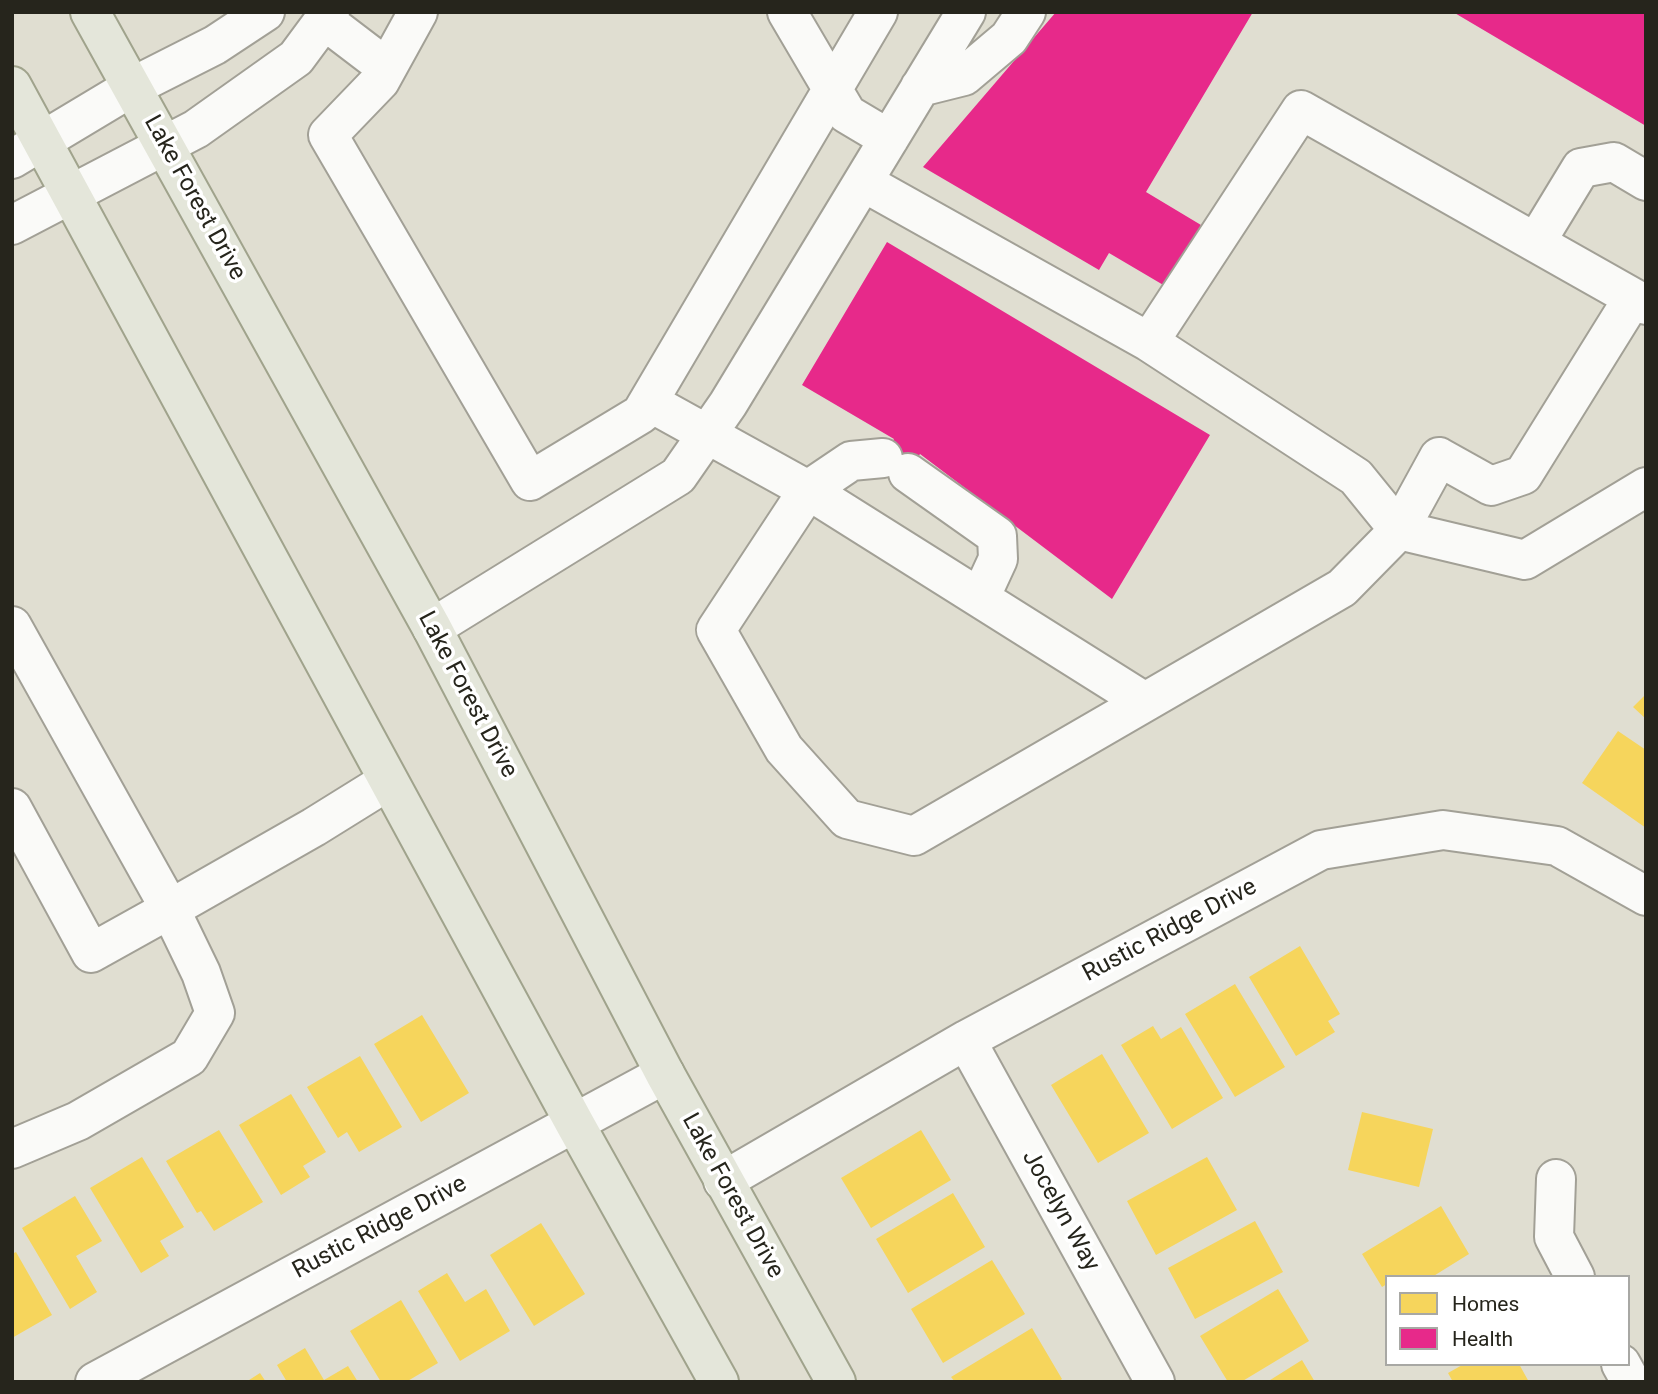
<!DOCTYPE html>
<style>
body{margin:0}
#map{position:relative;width:1658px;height:1394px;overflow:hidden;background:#e0ded1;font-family:Roboto,sans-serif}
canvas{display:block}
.frame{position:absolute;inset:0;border:14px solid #26251c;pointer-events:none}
.legend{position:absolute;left:1385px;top:1275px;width:245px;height:91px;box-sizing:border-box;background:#fff;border:2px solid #a8a8a4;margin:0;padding:9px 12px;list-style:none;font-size:21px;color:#26251c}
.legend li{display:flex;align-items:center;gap:14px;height:35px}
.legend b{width:35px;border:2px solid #a8a8a4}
</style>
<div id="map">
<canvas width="1658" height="1394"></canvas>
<div class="frame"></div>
<ul class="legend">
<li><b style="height:19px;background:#f6d55c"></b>Homes</li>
<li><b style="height:19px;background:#e7298a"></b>Health</li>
</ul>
</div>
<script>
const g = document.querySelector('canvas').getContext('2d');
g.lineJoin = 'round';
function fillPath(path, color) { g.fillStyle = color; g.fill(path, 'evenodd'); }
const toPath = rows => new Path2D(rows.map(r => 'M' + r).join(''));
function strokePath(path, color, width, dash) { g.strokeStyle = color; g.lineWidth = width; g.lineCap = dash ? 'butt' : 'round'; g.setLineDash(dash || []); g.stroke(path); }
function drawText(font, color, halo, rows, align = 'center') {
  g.font = font + ' Roboto,sans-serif'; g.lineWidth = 7; g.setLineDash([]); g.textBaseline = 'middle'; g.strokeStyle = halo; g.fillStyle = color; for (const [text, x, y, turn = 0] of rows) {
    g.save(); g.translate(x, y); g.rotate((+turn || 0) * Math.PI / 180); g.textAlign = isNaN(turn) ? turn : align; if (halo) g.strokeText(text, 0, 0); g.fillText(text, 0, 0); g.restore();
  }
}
fillPath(toPath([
 [1646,694,1646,719,1633,707],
 [1618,731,1646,750,1646,828,1582,783],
 [1300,946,1340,1014,1328,1021,1335,1032,1296,1056,1249,977],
 [1235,984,1285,1067,1235,1097,1185,1014],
 [422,1015,469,1093,421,1122,374,1044],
 [1153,1026,1161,1039,1181,1027,1223,1098,1172,1129,1121,1045],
 [1102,1054,1149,1133,1098,1163,1051,1085],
 [360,1056,402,1127,359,1152,347,1132,338,1138,307,1087],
 [291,1094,326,1152,303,1166,310,1177,281,1195,239,1125],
 [1362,1112,1433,1129,1419,1187,1348,1170],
 [219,1130,263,1202,214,1231,201,1211,197,1213,166,1161],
 [921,1130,951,1180,871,1228,841,1178],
 [142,1157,184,1227,160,1241,169,1256,141,1273,90,1188],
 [1207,1157,1237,1210,1156,1255,1127,1201],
 [953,1193,985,1247,908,1293,876,1239],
 [75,1196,102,1241,76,1256,97,1292,70,1309,22,1228],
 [1441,1206,1469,1254,1432,1277,1387,1277,1387,1284,1382,1287,1362,1254],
 [1255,1221,1283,1272,1195,1319,1168,1268],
 [541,1223,585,1294,534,1326,490,1255],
 [16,1252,52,1315,12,1338,12,1254],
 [992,1260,1025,1314,943,1363,911,1309],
 [447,1273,465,1302,486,1289,510,1331,460,1361,418,1291],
 [1278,1289,1309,1341,1241,1382,1228,1382,1200,1336],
 [401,1300,438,1363,406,1382,381,1382,350,1331],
 [1032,1328,1062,1379,1058,1382,955,1382,951,1377],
 [305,1348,324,1380,348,1366,358,1382,287,1382,277,1365],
 [1302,1360,1315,1382,1267,1382],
 [1464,1364,1519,1364,1529,1382,1453,1382,1448,1373],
 [260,1373,266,1382,246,1382]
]), '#f6d55c');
fillPath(toPath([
 [1056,12,1253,12,1146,192,1201,225,1165,286,1109,253,1099,270,923,167],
 [1453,12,1646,12,1646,126],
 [887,242,1210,435,1112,599,920,454,901,485,876,469,894,439,802,385]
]), '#e7298a');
const minor = toPath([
 [418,12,380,81,328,135,530,481,641,414,878,12],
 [787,12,847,114,889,139],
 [324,20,387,68],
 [920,87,964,76,1009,38,1026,12],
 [12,159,132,87,215,45,265,12],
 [863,182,1149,342,1301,110,1646,305],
 [12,225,196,129,296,58,330,12],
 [1536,242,1581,168,1614,162,1646,181],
 [1149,342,1356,477,1399,530,1439,457,1491,486,1523,475,1633,298],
 [649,402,808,490,851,461,883,458],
 [908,473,997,536,998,559,980,598],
 [12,626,170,909,91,953,12,808],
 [432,628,678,476,728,404,966,12],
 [1145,702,808,490,716,630,784,749,847,819,914,836,1342,588,1399,530,1525,560,1646,487],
 [966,1040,1155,1382],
 [12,1149,78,1121,189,1057,215,1013,201,973,170,909,314,827,388,781],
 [1556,1179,1554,1237,1575,1277],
 [723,1181,966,1040,1321,850,1443,830,1557,846,1646,896],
 [1621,1364,1631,1382],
 [95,1382,665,1074]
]);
const major = toPath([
 [90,12,432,628,665,1074,836,1382],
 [12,86,575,1124,719,1382]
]);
strokePath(minor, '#a2a096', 42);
strokePath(major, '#a0a38c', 42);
strokePath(minor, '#fafaf8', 38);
strokePath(major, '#e4e6da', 38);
drawText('24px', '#26251c', '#fff', [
 ["Lake Forest Drive",194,198,61],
 ["Lake Forest Drive",467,695,62],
 ["Rustic Ridge Drive",1170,931,-28],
 ["Lake Forest Drive",732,1196,61],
 ["Jocelyn Way",1060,1211,61],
 ["Rustic Ridge Drive",380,1228,-28]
]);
</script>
